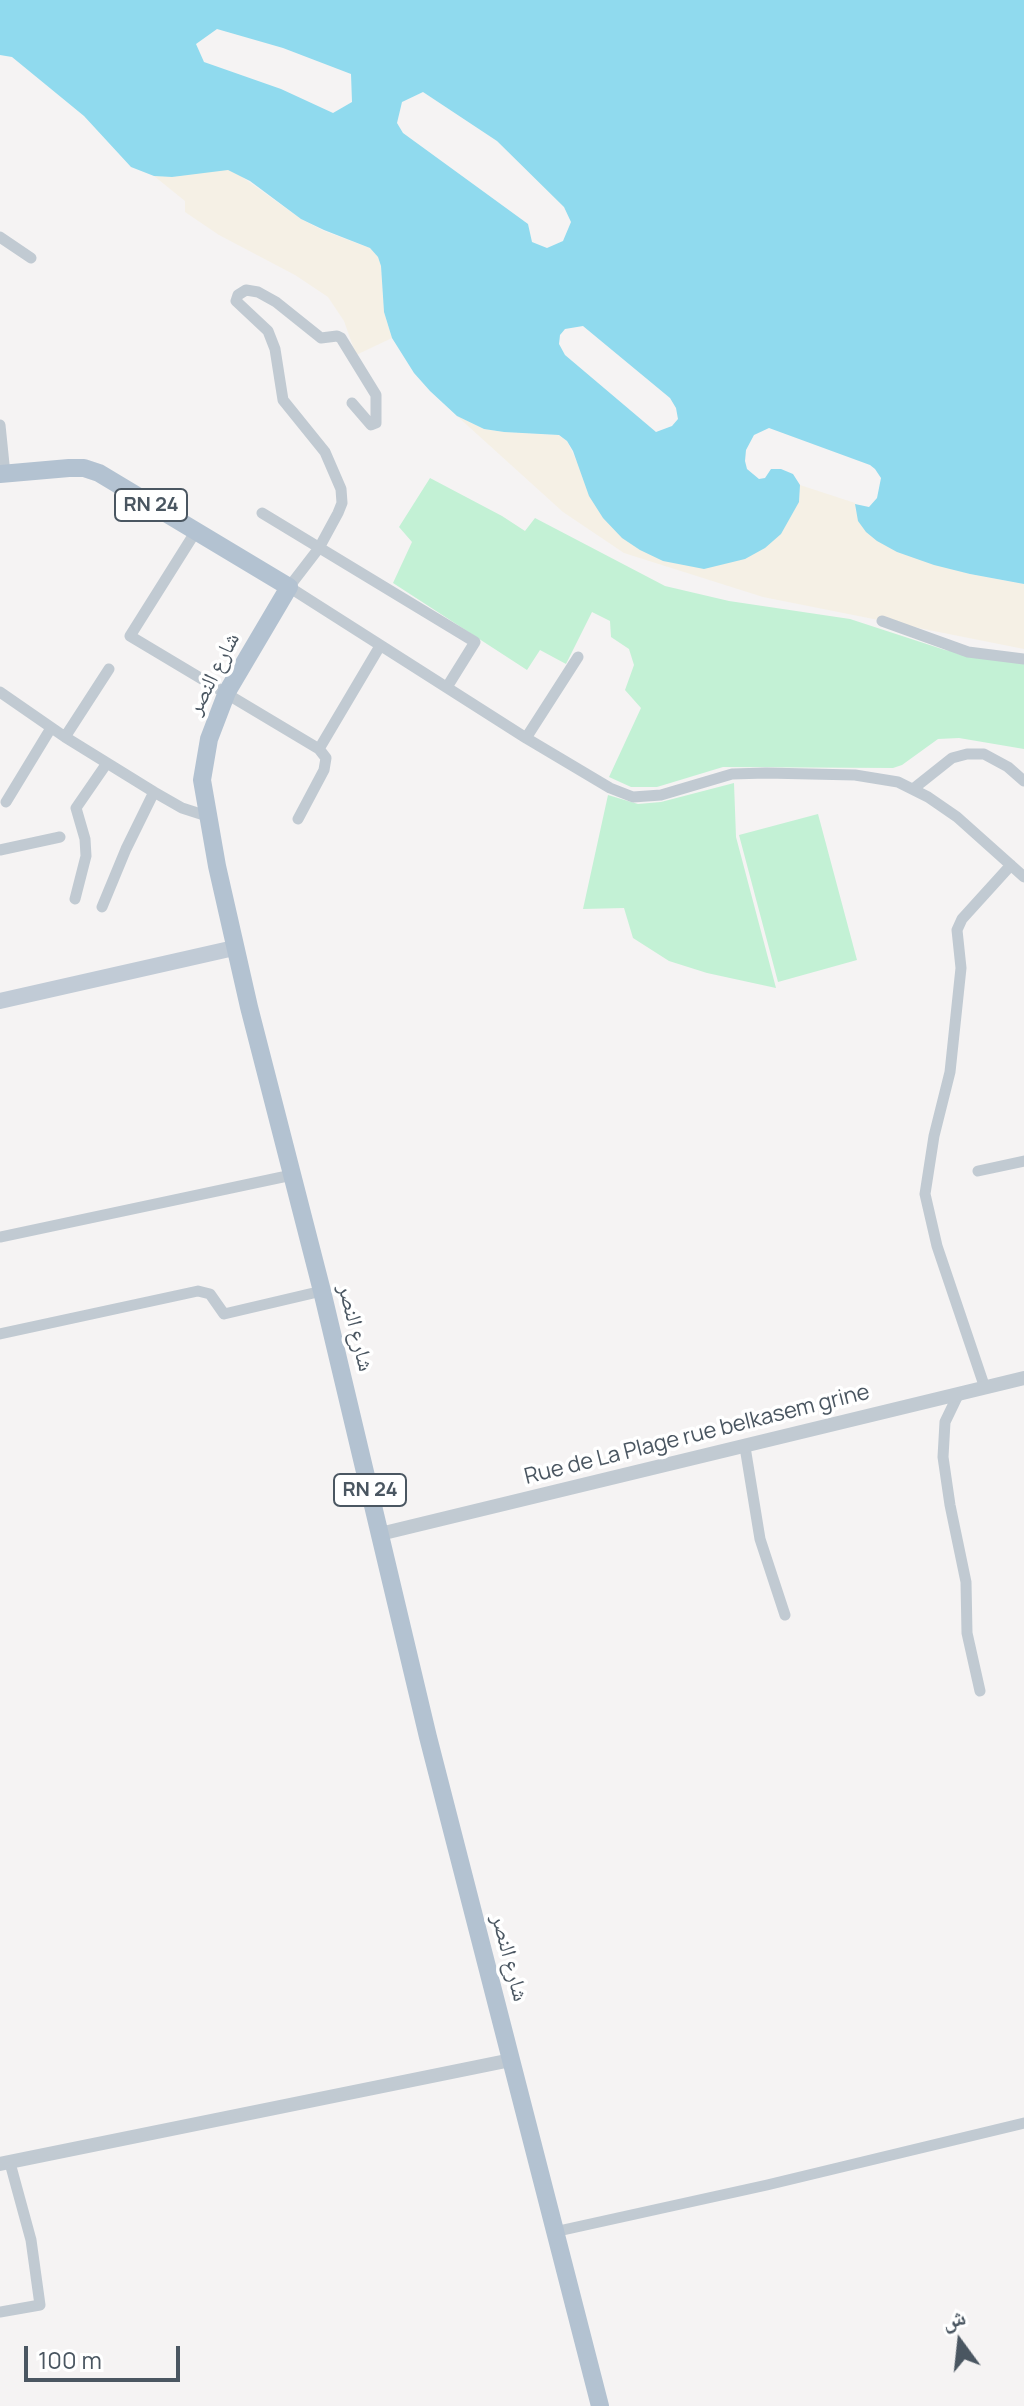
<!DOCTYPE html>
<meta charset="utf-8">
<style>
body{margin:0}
#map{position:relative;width:1024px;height:2406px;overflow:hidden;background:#f5f3f3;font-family:Manrope,"Noto Naskh Arabic",sans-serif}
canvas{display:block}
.north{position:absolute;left:920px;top:2302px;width:80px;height:80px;-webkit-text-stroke:6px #fff;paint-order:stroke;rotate:345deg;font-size:22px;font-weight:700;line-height:32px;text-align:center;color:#4a5661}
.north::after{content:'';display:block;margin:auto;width:28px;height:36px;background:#4a5661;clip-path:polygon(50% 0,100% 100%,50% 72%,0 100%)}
.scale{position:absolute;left:24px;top:2346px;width:156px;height:36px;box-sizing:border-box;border:4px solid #4a5661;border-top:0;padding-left:10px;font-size:24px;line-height:28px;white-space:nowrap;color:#4a5661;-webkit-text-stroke:6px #fff;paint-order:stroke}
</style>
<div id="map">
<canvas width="1024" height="2406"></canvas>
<div class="north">ش</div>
<div class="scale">100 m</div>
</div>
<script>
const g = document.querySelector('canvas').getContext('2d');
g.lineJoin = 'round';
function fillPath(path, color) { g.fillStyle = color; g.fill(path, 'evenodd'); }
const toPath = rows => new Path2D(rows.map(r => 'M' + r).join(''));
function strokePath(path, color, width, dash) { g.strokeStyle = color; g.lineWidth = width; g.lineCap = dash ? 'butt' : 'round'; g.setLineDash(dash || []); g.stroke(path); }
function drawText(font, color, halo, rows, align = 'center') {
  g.font = font + ' Manrope,"Noto Naskh Arabic",sans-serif'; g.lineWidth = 7; g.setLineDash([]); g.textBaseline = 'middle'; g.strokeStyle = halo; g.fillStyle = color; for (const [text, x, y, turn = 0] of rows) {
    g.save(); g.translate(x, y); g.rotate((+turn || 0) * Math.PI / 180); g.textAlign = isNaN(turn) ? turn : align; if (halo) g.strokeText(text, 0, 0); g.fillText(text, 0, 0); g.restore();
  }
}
fillPath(toPath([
 [430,478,502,516,525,531,535,518,665,586,729,601,850,619,945,650,1024,662,1024,749,959,738,938,739,902,765,893,768,723,767,657,787,631,787,609,777,641,708,625,690,634,665,629,649,611,637,610,621,592,612,566,664,540,650,527,670,393,583,412,542,399,527],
 [734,783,736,837,776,988,707,973,669,961,633,938,624,908,583,909,608,795,638,804,661,802],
 [818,814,857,960,778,982,739,835]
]), '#c3f1d5');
fillPath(toPath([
 [215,170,228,170,238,174,301,219,324,231,370,248,378,257,381,266,384,312,392,338,356,355,344,321,328,297,295,275,219,235,185,212,185,201,154,176,172,177],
 [457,416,484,429,504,432,558,435,567,441,577,462,799,502,800,485,855,503,856,512,897,552,970,574,1024,584,1024,649,763,597,624,553,563,512]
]), '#f5f0e5');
fillPath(toPath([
 [0,0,1024,0,1024,584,970,574,934,565,897,552,877,541,866,532,858,521,855,504,869,507,877,498,881,478,875,469,870,465,769,428,754,435,746,450,745,461,747,469,759,479,765,478,771,469,781,469,793,474,800,485,799,502,781,534,765,548,745,559,704,569,663,561,640,550,622,538,603,518,589,496,573,451,567,441,559,435,504,432,484,429,457,416,430,391,414,373,392,338,384,312,381,266,378,257,370,248,324,230,301,219,250,181,228,170,172,177,154,176,131,167,84,116,12,57,0,55]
]), '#90daee');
fillPath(toPath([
 [217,29,283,48,351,74,352,102,333,113,281,89,204,62,196,44],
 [423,92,497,141,564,207,571,222,563,241,547,248,532,242,528,224,403,133,397,123,402,102],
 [583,326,670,398,676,408,678,419,672,426,656,432,565,355,559,344,560,335,565,329]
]), '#f5f3f3');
strokePath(toPath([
 [0,237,31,258],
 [352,403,371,425,376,423,376,395,341,338,337,336,321,338,276,302,258,292,246,290,238,295,236,301,268,331,275,349,283,400,325,452,341,489,342,503,338,513,319,548,289,587,526,738,610,788,633,797,661,795,732,774,766,773,855,775,898,782,928,797,957,817,1024,877],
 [0,425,5,474],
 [262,513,475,642,447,687],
 [196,531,130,636,319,749,380,646],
 [882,621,968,652,1024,659],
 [0,692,65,737,154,792,182,808,210,817],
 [65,737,109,669],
 [526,738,578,657],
 [913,789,952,758,967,754,984,754,1008,767,1024,781],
 [6,802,51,728],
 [298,819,324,770,326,758,319,749],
 [0,850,60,837],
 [75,899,86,856,85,839,76,808,107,763],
 [102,907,126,849,154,792],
 [978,1171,1024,1161],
 [0,1237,292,1175],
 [0,1334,198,1291,210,1294,224,1314,322,1291],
 [985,1388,937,1246,925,1194,934,1136,950,1072,961,968,957,930,962,919,1011,865],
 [958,1395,945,1422,943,1457,950,1505,966,1582,967,1633,980,1691],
 [745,1447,760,1539,785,1615],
 [554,2232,767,2185,1024,2123],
 [0,2312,40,2305,31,2240,10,2163]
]), '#c1cad2', 11);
strokePath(toPath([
 [380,1534,1024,1378],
 [0,2164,511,2060]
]), '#c1cad2', 14);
strokePath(toPath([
 [0,1001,234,948]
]), '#c1cbd6', 16);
strokePath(toPath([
 [0,474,69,468,84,468,99,473,289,587,227,692,209,739,202,780,217,866,249,1007,322,1291,428,1737,600,2406]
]), '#b3c2d1', 18);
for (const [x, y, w] of [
 [151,505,72],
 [370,1490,72]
]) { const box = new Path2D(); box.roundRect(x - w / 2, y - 16, w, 32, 6); g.fillStyle = '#fff'; g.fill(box); strokePath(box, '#4a5661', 2); }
drawText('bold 20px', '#4a5661', null, [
 ["RN 24",151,505],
 ["RN 24",370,1490]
]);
drawText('22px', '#4a5661', '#fff', [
 ["شارع النصر",214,674,-63],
 ["شارع النصر",355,1328,76],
 ["Rue de La Plage rue belkasem grine",697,1435,-14],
 ["شارع النصر",509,1958,75]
]);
</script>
